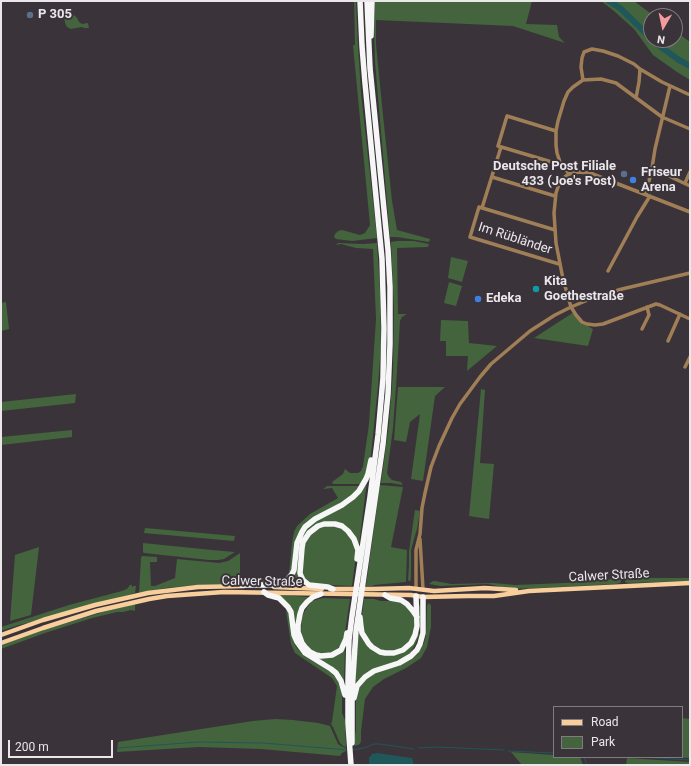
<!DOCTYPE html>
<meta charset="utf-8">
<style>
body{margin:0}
#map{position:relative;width:691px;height:766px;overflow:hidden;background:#3a333a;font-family:Roboto,sans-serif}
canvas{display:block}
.frame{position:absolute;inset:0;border:2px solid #eae6ea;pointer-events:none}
.legend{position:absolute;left:553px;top:706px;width:130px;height:52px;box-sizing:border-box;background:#3a333a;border:1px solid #807b80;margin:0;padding:5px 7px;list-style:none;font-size:12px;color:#eae6ea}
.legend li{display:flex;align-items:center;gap:8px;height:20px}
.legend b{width:20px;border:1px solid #807b80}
.north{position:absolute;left:643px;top:8px;width:40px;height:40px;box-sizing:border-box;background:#3a333a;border:1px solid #807b80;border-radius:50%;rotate:189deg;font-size:11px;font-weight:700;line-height:16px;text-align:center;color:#eae6ea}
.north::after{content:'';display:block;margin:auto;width:14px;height:18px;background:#f59b9d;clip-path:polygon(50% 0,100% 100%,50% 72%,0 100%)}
.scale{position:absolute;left:8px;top:740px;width:105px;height:18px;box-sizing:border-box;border:2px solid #eae6ea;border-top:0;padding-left:5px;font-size:12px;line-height:14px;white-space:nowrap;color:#eae6ea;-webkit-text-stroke:3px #3a333a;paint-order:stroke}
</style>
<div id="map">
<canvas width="691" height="766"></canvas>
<div class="frame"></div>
<ul class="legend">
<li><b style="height:5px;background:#f7ce9c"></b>Road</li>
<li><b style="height:11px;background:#43643d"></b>Park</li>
</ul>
<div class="north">N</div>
<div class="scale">200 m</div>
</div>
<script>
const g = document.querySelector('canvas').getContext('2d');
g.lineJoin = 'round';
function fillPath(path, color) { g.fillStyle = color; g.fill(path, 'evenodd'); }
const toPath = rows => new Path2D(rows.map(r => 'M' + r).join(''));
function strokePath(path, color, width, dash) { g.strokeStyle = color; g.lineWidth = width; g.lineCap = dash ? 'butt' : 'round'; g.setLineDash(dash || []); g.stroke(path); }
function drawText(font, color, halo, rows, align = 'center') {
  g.font = font + ' Roboto,sans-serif'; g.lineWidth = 4; g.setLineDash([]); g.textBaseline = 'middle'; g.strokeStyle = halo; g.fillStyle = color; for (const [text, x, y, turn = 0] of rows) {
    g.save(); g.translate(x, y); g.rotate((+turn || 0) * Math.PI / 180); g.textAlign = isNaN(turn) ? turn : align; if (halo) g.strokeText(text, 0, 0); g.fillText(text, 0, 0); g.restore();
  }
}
fillPath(toPath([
 [354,1,356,1,358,45,361,93,377,238,352,241,336,239,334,237,335,234,338,231,342,230,360,235,365,233,370,225,353,45,355,45],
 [375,1,532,1,526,24,557,25,559,37,565,43,513,26,376,20,376,44,383,115,392,201,397,230,430,239,429,242,397,237,390,237,375,62,374,30],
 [601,1,634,1,654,16,651,16,651,40,675,40,675,31,690,42,690,80,677,72,653,55,634,29,614,11],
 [63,9,65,9,75,16,77,18,79,22,82,24,88,23,89,28,84,28,82,27,71,29,67,27,65,23],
 [397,241,414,241,429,244,428,247,397,248,398,314,407,314,402,317,400,321,396,387,393,428,387,473,389,477,392,480,401,482,403,485,391,483,381,483,389,424,393,372,394,310,391,242],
 [338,243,363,244,377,243,380,289,381,345,378,386,371,455,368,468,362,484,333,484,332,482,343,474,345,469,350,473,358,473,361,471,363,466,369,424,376,319,373,249,356,248,341,244,336,245],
 [451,257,468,261,462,282,448,278],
 [449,282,462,286,456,306,444,303],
 [6,302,9,329,1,331,1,303],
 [574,312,581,322,593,329,588,346,534,338],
 [441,320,468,321,469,345,469,343,497,346,467,371,468,356,446,356,446,341,440,341],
 [398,387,445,387,435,396,423,481,411,479,420,414,410,422,406,442,394,440],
 [481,389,485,390,480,463,494,464,489,519,469,516],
 [76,394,75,403,1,411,1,402],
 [72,430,72,437,1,445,1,437],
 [367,481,359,545,357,541,335,522,309,530,298,572,307,585,292,585,288,582,298,561,299,543,305,530,313,522,339,509,340,509,350,503,354,499,364,487],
 [380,485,403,487,391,547,407,550,406,582,374,585,373,586,366,586],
 [327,486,360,486,351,496,304,526,291,571,284,580,278,583,197,585,166,588,139,593,141,558,142,556,157,557,157,562,150,562,151,586,155,586,175,578,177,559,219,563,228,561,240,553,240,581,277,580,282,579,285,577,289,572,290,565,292,543,294,532,297,526,310,514,338,498,332,488,323,489],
 [415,510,420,511,417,529,414,539,411,550,411,578,410,582,408,580,409,565,409,551],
 [324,526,337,527,341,528,345,531,354,544,356,555,352,586,311,584,305,579,302,573,304,545,311,533],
 [145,528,235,536,234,541,144,533],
 [143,543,212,550,235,552,224,559,218,560,209,560,144,553,143,552],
 [39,547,31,615,10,621,15,555],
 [627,574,636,578,690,578,690,581,628,583,625,582,625,576],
 [619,577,621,577,621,582,620,583,616,584,541,588,509,589,493,585,487,584,440,586,429,584,433,581,435,581,451,584,493,583,515,585,589,582,607,580],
 [130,585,132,585,132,587,133,587,133,586,136,586,135,593,28,623,19,625,1,631,1,627,69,605,122,591,127,589],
 [279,595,309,597,301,607,296,620,296,631,299,642,304,649,309,653,315,657,322,658,335,655,345,648,344,682,343,682,341,677,334,669,309,654,301,646,298,642,296,635,293,615,290,608,285,601,279,597],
 [323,598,350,599,344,639,343,643,333,653,323,654,317,653,309,648,303,639,301,631,302,616,308,606,312,601],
 [364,599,374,599,381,601,398,601,408,607,415,618,414,632,408,644,399,650,384,651,369,642,363,628,362,615],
 [428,603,431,605,431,627,427,647,421,658,406,668,384,679,373,687,365,699,361,731,361,741,360,744,355,746,355,741,354,741,356,730,356,699,357,692,360,685,372,673,408,660,413,658,418,654,424,643,426,635,427,607],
 [135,604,135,611,131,610,123,612,117,612,92,618,45,633,1,649,1,645,37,632,103,612],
 [419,605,420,606,420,610,419,635,416,643,411,652,403,659,378,668,354,689,359,630,365,642,392,655,417,637,419,631],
 [286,611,288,611,289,614,294,643,297,648,303,655,309,659,324,667,334,674,342,688,342,713,345,720,346,747,343,746,340,743,333,727,331,724,332,722,337,686,332,678,295,653,291,644],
 [682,718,690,719,690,758,666,757,682,757],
 [275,719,293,720,318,723,330,726,338,744,341,746,346,748,346,751,342,753,340,756,261,749,199,747,117,752,118,742,253,721],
 [511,752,554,755,554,757,580,757,583,765,522,765],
 [627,758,690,762,690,765,626,765]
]), '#43643d');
fillPath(toPath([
 [377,753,412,758,414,765,369,765,369,758,372,754]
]), '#20575a');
strokePath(toPath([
 [118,748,198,742,263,743,348,750],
 [419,748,437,747,504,750],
 [352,750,364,748,374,744,380,744,414,749],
 [508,751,554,753],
 [584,757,587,765],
 [639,757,690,760]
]), '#20575a', 1);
strokePath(toPath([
 [609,1,620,8,651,38],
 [653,40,661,47,679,60,690,66]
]), '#20575a', 6);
strokePath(toPath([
 [640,69,662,82,690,95],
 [583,80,581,67,582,58,584,52,592,49,603,51,618,56,634,64,640,69,639,82,636,98],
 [556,131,507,116,498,146,555,163,560,162],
 [652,168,690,186],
 [569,174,560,162,557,153,556,145,556,131,558,121,564,101,568,92,573,87,583,80,601,79,616,83,662,117,690,129],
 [492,177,555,196],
 [685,183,690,172],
 [646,194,652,168,655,149,670,86],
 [482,208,501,147],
 [690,212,590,173,578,172,569,174,562,179,559,184,556,193,554,213,556,243,563,279,571,307,576,315,582,322,587,324,595,325,603,324,656,304,660,305,690,319],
 [555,230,479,207,470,237,559,264],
 [608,271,637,217,650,196],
 [642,329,649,315,647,307],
 [668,341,680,314],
 [685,367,690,357],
 [420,539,423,589],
 [416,589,416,550,420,534,422,508,425,493,431,467,439,446,452,418,460,404,480,377,491,364,530,331,555,315,571,307,595,297,622,289,690,273]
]), '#a17f56', 3.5);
strokePath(toPath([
 [274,587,322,589],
 [330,589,373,589,409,588,434,591,485,588,516,590],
 [1,635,43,620,95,605,148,593,198,587,244,586],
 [1,643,43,628,96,611,149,599,167,596,224,592,411,595,423,597,467,596,494,596,529,591,690,583]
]), '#f7ce9c', 4.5);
strokePath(toPath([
 [371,36,372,1],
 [241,585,278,585,287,581,292,574,294,570,297,543,302,532,305,527,315,519,342,505,353,497,359,491,366,479,368,474,371,460],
 [333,589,328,587,309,585,303,580,301,576,300,573,302,548,303,542,309,533,318,526,324,524,335,524,342,526,348,531,354,539,358,550,357,559],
 [264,592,268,595,279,598,288,607,291,612,294,635,297,642,305,653,331,669,336,673,341,681,345,695],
 [321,594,313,597,307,602,302,608,300,614,298,625,298,632,302,643,305,647,310,652,316,655,321,656,332,655,341,650,346,639,347,633],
 [385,595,390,598,401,600,407,604,413,611,417,617],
 [360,617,361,627,362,633,369,644,372,647,380,652,385,653,394,653,403,650,411,643,415,635,417,626,416,596],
 [354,698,357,686,365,677,374,671,399,663,411,656,417,650,420,644,423,633,423,597],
 [352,743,352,692,356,631,383,444,388,394,390,344,390,287,388,250,370,68,367,1],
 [351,765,348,723,348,680,349,640,352,616,370,497,378,435,383,378,384,328,382,259,365,83,362,46,360,1]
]), '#f6f6f6', 5.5);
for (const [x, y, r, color] of [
 [30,15,4,"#5c6f8a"],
 [624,174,4,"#5c6f8a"],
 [633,180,4,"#3f7fe0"],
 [536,289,4,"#0f9aa8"],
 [478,299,4,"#3f7fe0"]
]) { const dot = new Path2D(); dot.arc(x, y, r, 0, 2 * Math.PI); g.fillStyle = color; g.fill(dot); strokePath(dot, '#3a333a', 1.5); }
drawText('bold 13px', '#eae6ea', '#3a333a', [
 ["P 305",38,15],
 ["Deutsche Post Filiale",616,167,"right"],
 ["433 (Joe's Post)",616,182,"right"],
 ["Friseur",641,173],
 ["Arena",641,188],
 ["Kita",544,282],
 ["Goethestraße",544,297],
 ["Edeka",486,299]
], 'left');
drawText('13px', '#eae6ea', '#3a333a', [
 ["Im Rübländer",515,239,18],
 ["Calwer Straße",609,576,-3],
 ["Calwer Straße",262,582,1]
]);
</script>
